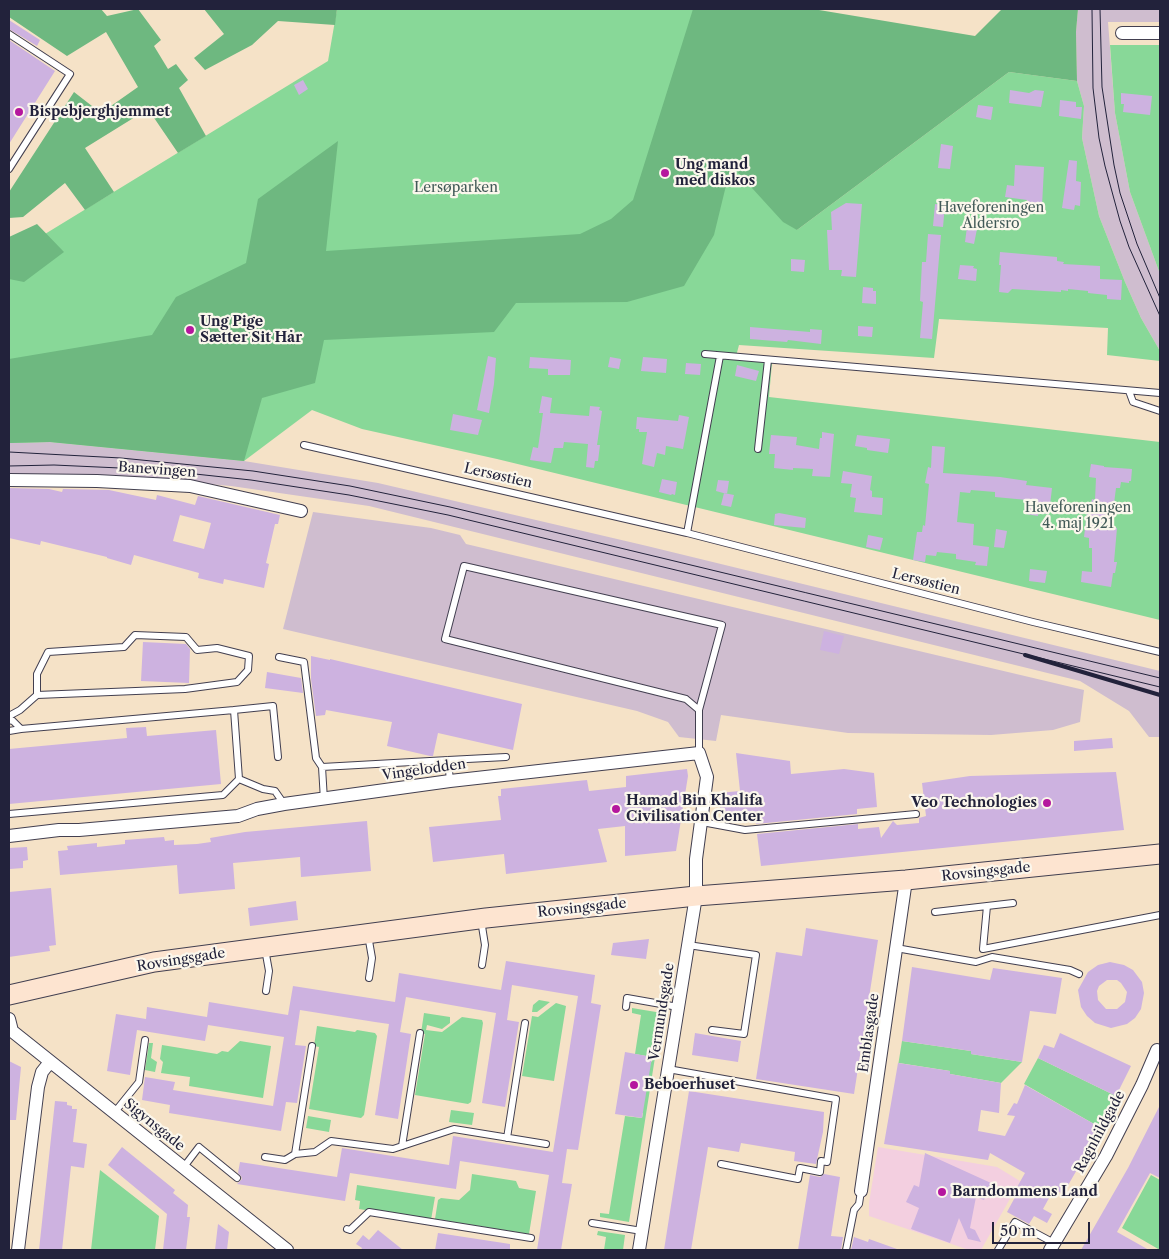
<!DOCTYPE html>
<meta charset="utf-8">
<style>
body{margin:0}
#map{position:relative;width:1169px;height:1259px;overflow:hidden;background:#f5e2c7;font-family:"Libre Caslon Text",serif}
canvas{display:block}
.frame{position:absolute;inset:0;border:10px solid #22223b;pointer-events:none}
.scale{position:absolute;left:992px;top:1222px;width:98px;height:22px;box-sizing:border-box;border:2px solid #22223b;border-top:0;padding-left:6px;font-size:15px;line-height:18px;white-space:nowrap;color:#22223b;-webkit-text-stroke:4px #fbf7ec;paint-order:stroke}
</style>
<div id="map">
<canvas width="1169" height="1259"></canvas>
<div class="frame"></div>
<div class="scale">50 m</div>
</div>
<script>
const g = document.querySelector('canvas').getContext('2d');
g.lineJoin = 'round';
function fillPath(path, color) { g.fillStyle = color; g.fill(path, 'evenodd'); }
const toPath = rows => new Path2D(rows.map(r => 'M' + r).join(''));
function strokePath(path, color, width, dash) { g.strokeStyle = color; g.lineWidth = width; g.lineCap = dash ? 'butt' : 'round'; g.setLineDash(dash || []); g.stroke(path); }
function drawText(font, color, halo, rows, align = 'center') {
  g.font = font + ' "Libre Caslon Text",serif'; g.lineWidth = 4.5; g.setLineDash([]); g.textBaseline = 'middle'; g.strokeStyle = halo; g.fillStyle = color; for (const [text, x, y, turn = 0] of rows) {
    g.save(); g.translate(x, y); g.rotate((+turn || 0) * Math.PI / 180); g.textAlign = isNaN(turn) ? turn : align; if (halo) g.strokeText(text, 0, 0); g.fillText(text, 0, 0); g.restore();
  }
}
fillPath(toPath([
 [878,1147,997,1167,1020,1181,981,1250,969,1250,869,1216,869,1203]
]), '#f3cfe0');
fillPath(toPath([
 [1078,9,1160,9,1160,22,1108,22,1115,113,1130,192,1160,274,1160,351,1141,318,1125,282,1099,216,1082,138,1084,106,1077,81,1076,32],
 [50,442,244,461,378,483,647,546,1160,671,1160,737,1149,737,1129,711,1080,681,369,506,231,486,109,475,9,475,9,443],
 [313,512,431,528,460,535,466,544,1084,690,1080,722,1053,730,991,735,848,733,721,715,716,741,679,737,668,722,637,711,283,629]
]), '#cfbdcf');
fillPath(toPath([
 [337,9,767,9,797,230,1009,72,1077,81,1084,106,1082,138,1099,216,1125,282,1141,318,1160,351,1160,361,1107,355,1108,328,939,319,934,358,739,345,735,360,772,363,769,397,1160,442,1160,620,497,459,362,429,312,410,244,461,50,442,9,443,9,256,328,61],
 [1110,45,1160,45,1160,274,1130,192,1115,113],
 [539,1000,550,1002,537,1012,532,1012,533,1005],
 [556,1003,566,1006,554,1081,522,1076,532,1016,538,1017],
 [632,1008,662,1013,629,1222,600,1217,600,1213,609,1214,625,1116,642,1118,643,1113,616,1108,652,1061,652,1057,635,1054,641,1015,632,1013],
 [424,1013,450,1017,450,1023,442,1029,427,1025,426,1030,442,1032,462,1017,482,1020,483,1023,471,1102,468,1104,415,1095,425,1034,421,1033],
 [317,1026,355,1032,357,1030,375,1033,377,1036,364,1115,361,1118,309,1109,319,1047,314,1046],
 [240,1041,271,1046,263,1098,189,1086,190,1077,161,1073,163,1062,160,1059,162,1045,217,1054,222,1051,228,1052],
 [902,1041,971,1051,971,1054,1022,1062,1001,1083,950,1074,950,1071,899,1063,898,1066],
 [149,1043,153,1043,151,1058,157,1062,155,1072,145,1070],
 [1038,1058,1116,1096,1101,1128,1024,1084],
 [451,1110,474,1113,472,1125,449,1122],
 [308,1116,331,1120,329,1132,306,1128],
 [100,1170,159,1216,155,1250,91,1250],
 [472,1174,516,1181,519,1188,536,1191,529,1234,435,1219,438,1200,441,1198,459,1200,470,1190],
 [1151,1175,1160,1180,1160,1250,1122,1228],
 [357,1185,435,1197,431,1220,359,1209,360,1201,355,1200],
 [598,1231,625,1235,623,1250,604,1250,606,1237,597,1235]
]), '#88d898');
fillPath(toPath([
 [9,9,101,9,107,16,138,9,161,40,154,46,168,69,176,64,188,80,179,88,206,136,178,153,148,109,85,148,114,192,85,210,65,183,23,217,9,218,9,192,74,92,101,113,138,87,106,32,67,56,9,17],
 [204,9,337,9,335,25,278,21,252,45,205,70,194,58,224,34],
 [693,9,813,9,975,36,1002,9,1078,9,1076,32,1077,81,1009,72,797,230,783,222,731,165,714,235,684,286,627,302,516,303,494,332,324,340,315,383,262,398,244,461,50,442,9,443,9,359,152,335,176,297,246,263,258,199,338,141,326,251,580,234,611,219,633,200],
 [37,224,64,252,24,282,9,279,9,237]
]), '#6eb880');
fillPath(toPath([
 [9,20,40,40,37,46,9,29],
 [9,40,55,71,9,144],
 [303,80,308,89,299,95,294,85],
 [1010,90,1029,93,1035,90,1044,91,1041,107,1009,103],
 [1121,93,1152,96,1150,115,1123,112,1124,104,1121,104],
 [1060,100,1076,102,1076,107,1082,107,1081,119,1059,116],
 [978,105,993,107,991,120,976,117],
 [941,144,953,146,950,169,938,168],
 [1069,160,1077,161,1076,181,1081,182,1080,206,1075,205,1074,210,1062,208],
 [1015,165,1044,167,1042,206,1027,205,1027,200,1005,197,1007,185,1014,186],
 [846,203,862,204,856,277,841,276,842,270,829,270,827,230,832,230,831,212],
 [935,204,945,205,943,227,933,226],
 [967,227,977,229,974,244,965,242],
 [928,234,941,235,932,339,920,338,923,302,920,301,922,262,926,262],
 [1000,252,1057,257,1057,261,1064,262,1063,264,1100,266,1100,279,1122,280,1121,300,1107,299,1107,295,1088,293,1088,291,1068,289,1068,291,1061,290,1061,292,1012,289,1008,293,999,292,1001,265,999,265],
 [791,259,805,260,804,272,791,271],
 [960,265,974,266,973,268,977,269,976,281,958,279],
 [863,287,873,288,873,291,876,291,876,304,862,303],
 [858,326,873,327,872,337,858,336],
 [750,327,810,332,810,329,822,330,821,344,788,340,787,342,750,339],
 [488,356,496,358,494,384,489,413,477,410],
 [530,357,571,360,570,375,548,375,548,369,529,368],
 [610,357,621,359,619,369,608,367],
 [643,357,667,359,666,373,641,371],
 [686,363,701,364,700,375,685,374],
 [737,365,759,371,756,381,735,376],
 [542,396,552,398,550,413,589,416,590,406,600,407,599,410,602,411,597,445,600,445,598,461,595,461,594,468,586,467,588,444,564,442,563,448,554,448,551,463,530,460,533,447,538,448,543,413,539,413],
 [453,414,482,420,478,435,450,430],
 [679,415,689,417,683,449,666,446,665,455,657,453,654,467,642,464,647,432,639,432,639,429,636,429,637,417,678,421],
 [822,432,834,434,830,477,812,476,813,469,793,468,793,470,774,468,775,454,769,454,771,435,797,437,796,445,819,449,820,438,822,438],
 [857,435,890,439,888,453,867,450,867,448,855,446],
 [932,446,945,447,943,473,1000,477,1027,481,1026,485,1052,488,1049,514,1038,513,1038,516,1026,514,1027,500,995,497,995,492,971,490,970,493,960,492,957,522,974,524,973,545,989,547,987,566,975,565,976,562,956,559,956,554,937,552,936,556,926,555,925,562,913,560,917,532,922,532,923,525,925,526,929,484,925,483,928,467,931,468],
 [1091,464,1104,466,1104,467,1132,469,1131,481,1129,481,1129,483,1121,482,1120,488,1116,488,1111,527,1117,528,1114,562,1117,562,1115,573,1113,573,1111,587,1081,582,1082,571,1092,572,1092,548,1089,548,1089,538,1084,537,1088,504,1091,504,1092,499,1095,500,1096,478,1089,477],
 [843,471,872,476,870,490,872,491,872,497,883,498,882,515,854,512,856,498,850,497,852,484,841,483],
 [662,479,677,482,675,495,672,494,671,495,659,492],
 [718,480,729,481,727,494,716,491],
 [9,488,49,489,62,492,63,489,109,490,156,500,157,495,195,505,198,496,280,515,278,524,275,524,266,563,269,564,264,588,224,579,223,584,198,578,199,573,134,555,131,565,107,558,107,557,41,541,40,545,9,538],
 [180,515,211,523,204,549,173,541],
 [724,493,734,495,731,507,721,505],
 [779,513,806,518,805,528,774,525,775,514],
 [996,529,1007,531,1004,548,994,547],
 [868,535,883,538,880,550,866,547],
 [1030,569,1047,571,1045,583,1029,581],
 [824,631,844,636,839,654,820,650],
 [143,642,186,644,190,649,189,683,141,681],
 [311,656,330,660,330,659,522,704,513,750,438,733,433,756,430,756,387,746,392,722,326,710,325,715,316,716,311,679],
 [267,672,301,678,303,693,265,688],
 [146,727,147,736,216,730,221,784,9,804,9,749,127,738,126,728],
 [1112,738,1113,748,1074,751,1074,741],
 [736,753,790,761,791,774,844,769,874,773,877,807,857,809,857,814,756,824,755,819,743,821,742,812,721,814,718,793,740,791],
 [687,769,688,776,676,851,625,856,625,826,598,829,607,862,506,874,504,854,433,862,429,827,501,820,498,796,501,796,501,789,587,780,589,791,626,787,626,776],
 [1116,772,1124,830,761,866,757,834,858,824,858,829,879,827,881,838,893,821,897,825,919,823,919,818,926,816,922,783,970,776],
 [367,821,371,871,301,877,300,857,233,863,235,889,179,894,177,865,60,875,58,851,68,850,67,846,97,843,97,847,125,844,125,840,164,837,165,841,174,840,174,845,197,844,211,842,210,838,245,832],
 [27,847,28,860,23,861,23,868,10,869,9,848],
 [51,888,56,945,49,946,50,951,9,957,9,892],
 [296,901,298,920,250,926,248,908],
 [806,928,878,940,854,1094,756,1079,776,952,802,956],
 [649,939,646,959,611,955,613,943],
 [506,961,595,975,591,1003,601,1005,578,1150,567,1149,562,1183,572,1184,561,1250,537,1250,549,1175,460,1161,456,1189,350,1173,345,1201,237,1184,242,1179,241,1176,238,1173,240,1162,337,1177,342,1148,449,1165,453,1136,553,1152,578,996,512,985,507,1020,519,1022,505,1107,482,1103,496,1013,406,997,400,1032,411,1034,398,1119,375,1115,389,1024,375,1022,300,1010,295,1045,306,1046,297,1103,286,1102,281,1131,169,1113,170,1105,142,1100,145,1077,175,1082,173,1090,273,1106,284,1037,208,1025,205,1041,137,1030,130,1075,107,1071,116,1014,146,1019,147,1007,207,1017,209,1002,288,1015,293,986,395,1002,399,973,501,990],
 [1110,962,1124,965,1133,970,1142,982,1144,993,1141,1009,1135,1018,1127,1024,1111,1028,1095,1023,1087,1016,1081,1007,1078,990,1088,972,1098,965],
 [1107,980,1117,980,1121,983,1127,992,1125,1002,1117,1009,1106,1009,1098,1000,1097,991,1099,986],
 [912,967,990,980,993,968,1062,978,1056,1014,1030,1011,1022,1062,971,1054,971,1051,902,1041],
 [695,1033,741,1041,738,1062,692,1055],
 [1060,1033,1131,1066,1116,1096,1038,1058,1044,1045,1054,1048],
 [625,1052,652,1057,642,1118,615,1114],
 [9,1061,21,1067,16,1120,9,1120],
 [898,1063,950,1071,950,1074,1001,1083,999,1113,981,1110,978,1131,1005,1136,1015,1116,1007,1115,1014,1103,1017,1104,1025,1085,1101,1128,1063,1194,1054,1189,1043,1209,1052,1214,1047,1223,1034,1216,1029,1224,1007,1212,1020,1188,1017,1187,1025,1173,990,1153,988,1160,884,1144],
 [689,1091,824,1112,823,1132,816,1164,794,1161,795,1152,741,1143,739,1152,708,1147,691,1250,664,1250],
 [55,1101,67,1102,67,1105,72,1106,72,1109,77,1109,73,1142,87,1144,84,1168,71,1166,62,1250,39,1250],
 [1160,1105,1160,1178,1150,1173,1117,1232,1149,1250,1081,1250,1128,1168],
 [122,1147,175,1190,173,1193,188,1205,187,1217,190,1217,186,1250,163,1250,167,1214,108,1165],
 [925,1153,991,1183,984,1200,976,1197,970,1228,975,1230,981,1242,968,1239,959,1218,950,1243,911,1229,919,1208,906,1202,914,1185,919,1187],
 [824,1174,840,1177,831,1236,843,1237,841,1250,798,1250,810,1175,820,1177],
 [218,1224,229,1232,227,1250,215,1250],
 [378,1230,403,1250,361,1250,362,1248,356,1244,363,1235,369,1240],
 [438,1233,510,1244,510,1250,435,1250],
 [854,1237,868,1242,869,1239,897,1249,896,1250,851,1250]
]), '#cdb2e0');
const lane = toPath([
 [9,34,70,74,9,169],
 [705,354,1160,393],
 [1129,391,1133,402,1160,411],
 [304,445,687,533,1033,622,1160,652],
 [758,449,768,360],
 [687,533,720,356],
 [279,657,304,662,316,758,322,767],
 [699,710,722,625,464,566,445,639,686,699,699,710,699,753],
 [9,716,20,710,37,695,185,689,237,682,248,670,249,656,217,648,197,650,186,637,135,635,124,647,48,652,37,674,37,695],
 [9,720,13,721,21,729,234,710],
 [9,731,21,729],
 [278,757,273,706,234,710,239,779,263,789,275,791,284,804],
 [448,760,506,757],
 [324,800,322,767,448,760,450,781],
 [9,814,223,795,239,779],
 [702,822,745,830,916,814],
 [987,906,983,949,1160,915],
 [935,912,1013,903],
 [481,920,485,945,482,965],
 [368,935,372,958,369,978],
 [688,945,756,955,744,1034,712,1030],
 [896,948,976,962,992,957,1070,970,1079,974],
 [265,949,269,971,266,991],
 [626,1007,627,998,678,1007],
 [668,1069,836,1099,827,1162,821,1161,820,1172,800,1168,798,1179,721,1164],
 [114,1113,139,1082,145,1040],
 [507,1138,525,1023],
 [402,1146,420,1033],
 [295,1154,312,1046],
 [265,1157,285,1160,295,1154,315,1152,331,1141,393,1149,454,1129,546,1144],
 [183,1168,199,1147,237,1178],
 [592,1223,642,1231],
 [347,1229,350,1230,369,1212,531,1238],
 [846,1250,854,1210,859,1204,861,1191],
 [998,1250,1015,1222,1054,1243]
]);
const street = toPath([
 [1122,33,1160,33],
 [9,480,97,481,190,486,301,511],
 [9,836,59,830,79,830,238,816,257,809,284,804,450,781,699,753,707,777,696,859,696,896,639,1250],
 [9,1019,12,1031,287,1250],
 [861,1191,906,880],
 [18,1250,38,1087,42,1072,50,1062],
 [1050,1250,1106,1156,1142,1085,1157,1050]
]);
const secondary = toPath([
 [9,995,154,962,486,918,696,896,906,880,1160,854]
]);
strokePath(lane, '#423f50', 8);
strokePath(street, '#423f50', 14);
strokePath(secondary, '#423f50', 21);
strokePath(lane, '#fff', 6);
strokePath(street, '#fff', 12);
strokePath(secondary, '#fde4d0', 19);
strokePath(toPath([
 [1092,9,1093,88,1099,138,1105,166,1120,221,1129,247,1160,316],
 [1100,9,1102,87,1114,165,1120,193,1137,244,1160,298],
 [9,452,121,458,253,471,350,486,450,507,1160,678],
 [9,466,54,465,120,468,186,473,251,480,349,495,448,515,1160,687]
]), '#22223b', 1);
strokePath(toPath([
 [1025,655,1160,695]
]), '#22223b', 4);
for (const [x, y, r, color] of [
 [19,112,5,"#b5179e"],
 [665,173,5,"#b5179e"],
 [190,330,5,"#b5179e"],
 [1047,803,5,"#b5179e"],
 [616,809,5,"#b5179e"],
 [634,1085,5,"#b5179e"],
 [942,1192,5,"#b5179e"]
]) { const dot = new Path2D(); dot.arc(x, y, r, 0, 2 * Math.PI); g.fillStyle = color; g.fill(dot); strokePath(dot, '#fbf7ec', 2); }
drawText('bold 14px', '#22223b', '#fbf7ec', [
 ["Bispebjerghjemmet",29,112],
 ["Ung mand",675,165],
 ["med diskos",675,181],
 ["Ung Pige",200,322],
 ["Sætter Sit Hår",200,338],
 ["Hamad Bin Khalifa",626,801],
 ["Civilisation Center",626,817],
 ["Veo Technologies",1037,803,"right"],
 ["Beboerhuset",644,1085],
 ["Barndommens Land",952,1192]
], 'left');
drawText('14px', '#415957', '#fbf7ec', [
 ["Lersøparken",456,188],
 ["Haveforeningen",991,208],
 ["Aldersro",991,224],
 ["Haveforeningen",1078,508],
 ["4. maj 1921",1078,524]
]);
drawText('14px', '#22223b', '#fbf7ec', [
 ["Banevingen",157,470,4],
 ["Lersøstien",498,476,13],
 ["Lersøstien",926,582,14],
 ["Vingelodden",424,770,-8],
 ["Rovsingsgade",986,872,-6],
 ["Rovsingsgade",582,908,-6],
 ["Rovsingsgade",181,960,-9],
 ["Vermundsgade",662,1012,-81],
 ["Emblasgade",869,1033,-82],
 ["Sigynsgade",154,1125,39],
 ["Ragnhildgade",1100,1132,-62]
]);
</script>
